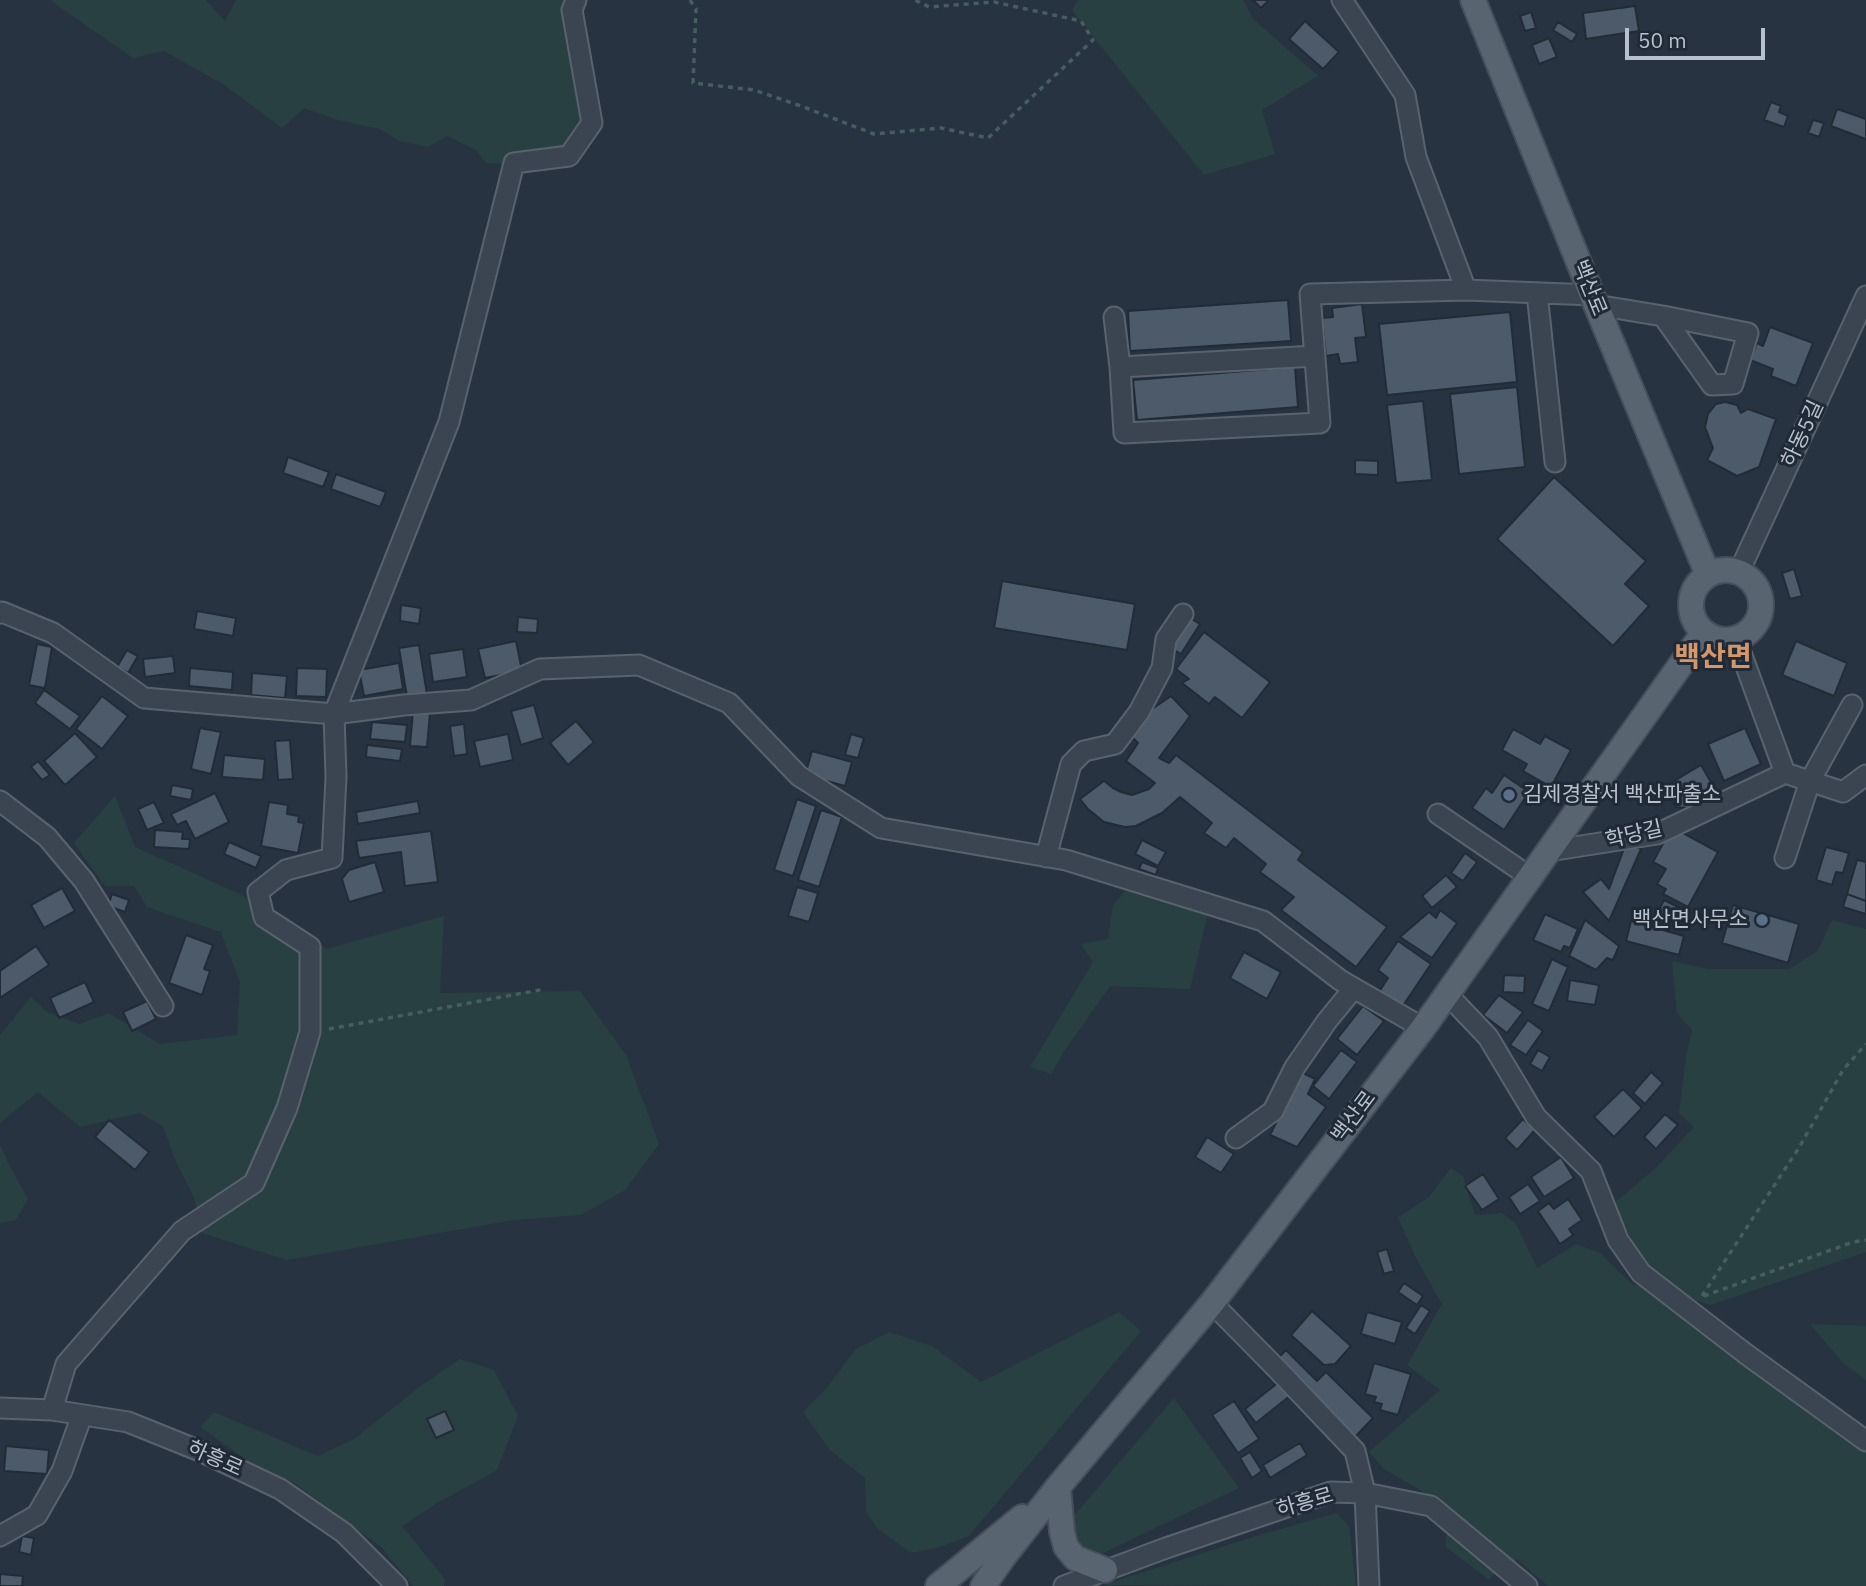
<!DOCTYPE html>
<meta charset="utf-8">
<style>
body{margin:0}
#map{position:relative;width:1866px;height:1586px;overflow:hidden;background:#273341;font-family:"IBM Plex Sans",sans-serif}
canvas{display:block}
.scale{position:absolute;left:1625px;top:28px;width:140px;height:32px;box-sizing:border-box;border:4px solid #b8c0cb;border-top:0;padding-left:9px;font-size:21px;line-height:24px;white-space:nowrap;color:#b8c0cb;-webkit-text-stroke:5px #202a37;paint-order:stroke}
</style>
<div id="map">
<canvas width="1866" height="1586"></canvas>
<div class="scale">50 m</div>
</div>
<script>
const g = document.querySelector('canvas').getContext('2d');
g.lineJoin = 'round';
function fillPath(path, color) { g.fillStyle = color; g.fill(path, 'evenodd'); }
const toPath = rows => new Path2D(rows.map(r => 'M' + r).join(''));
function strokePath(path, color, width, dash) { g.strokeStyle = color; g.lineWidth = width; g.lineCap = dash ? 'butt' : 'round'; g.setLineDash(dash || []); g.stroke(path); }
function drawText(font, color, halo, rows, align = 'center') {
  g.font = font + ' "IBM Plex Sans","Noto Sans KR",sans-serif'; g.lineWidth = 6; g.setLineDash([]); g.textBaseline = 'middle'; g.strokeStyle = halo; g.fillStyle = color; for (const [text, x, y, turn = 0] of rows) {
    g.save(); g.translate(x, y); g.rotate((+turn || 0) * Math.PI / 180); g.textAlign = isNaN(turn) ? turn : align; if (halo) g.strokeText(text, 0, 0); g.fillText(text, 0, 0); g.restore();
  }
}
fillPath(toPath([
 [54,0,206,0,225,21,236,0,566,0,584,116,576,135,545,166,486,163,476,150,447,136,428,147,399,141,380,129,338,120,304,108,282,128,223,84,164,51,133,58,51,1],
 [1078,0,1243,0,1253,19,1318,76,1262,110,1275,154,1204,175,1072,10],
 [115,796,135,847,240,894,327,949,444,916,440,993,580,991,626,1055,659,1144,625,1190,581,1215,513,1220,287,1260,202,1233,195,1200,175,1159,163,1126,140,1113,80,1127,38,1092,0,1123,0,1035,31,997,47,1012,79,1024,109,1013,160,1044,237,1035,240,982,221,932,147,907,134,886,105,886,74,843],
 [1130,886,1209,909,1190,989,1110,986,1065,1050,1051,1074,1030,1067,1093,962,1081,944,1108,939,1113,905],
 [1832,920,1866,929,1866,1252,1711,1305,1680,1296,1644,1264,1613,1204,1656,1168,1694,1127,1679,1113,1686,1056,1692,1030,1677,1013,1672,961,1708,969,1789,969,1818,951],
 [0,1144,8,1163,28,1199,16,1220,0,1223],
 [1451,1168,1463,1176,1475,1215,1502,1213,1516,1224,1537,1268,1576,1244,1600,1253,1633,1285,1643,1286,1814,1416,1866,1452,1866,1586,1548,1586,1517,1559,1488,1579,1446,1547,1446,1505,1384,1469,1369,1452,1440,1390,1407,1365,1442,1304,1415,1256,1398,1217,1428,1198],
 [1119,1312,1141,1331,969,1536,940,1547,911,1553,877,1528,866,1512,865,1478,830,1450,803,1412,826,1389,855,1350,889,1332,932,1346,981,1382],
 [1810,1324,1866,1326,1866,1380,1842,1362],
 [460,1359,494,1370,518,1416,497,1470,434,1505,402,1526,445,1579,444,1586,413,1586,382,1548,296,1484,248,1461,200,1427,214,1412,318,1456,354,1439,422,1385],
 [1174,1398,1239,1488,1099,1555,1081,1547,1072,1518],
 [1337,1513,1349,1527,1356,1586,1103,1585,1256,1536]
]), '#294042');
const building = toPath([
 [1253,0,1269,0,1261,8,1253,0],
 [1635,6,1639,31,1586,39,1583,13,1635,6],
 [1531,12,1536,28,1525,31,1520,16,1531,12],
 [1305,21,1339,52,1323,69,1289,39,1305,21],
 [1558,22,1577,34,1572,42,1553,30,1558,22],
 [1549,38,1557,57,1539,64,1532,45,1549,38],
 [1771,102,1781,106,1779,112,1788,116,1784,127,1764,120,1771,102],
 [1837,109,1866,119,1866,139,1831,126,1837,109],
 [1813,120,1824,123,1819,137,1808,133,1813,120],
 [1288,300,1291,341,1130,351,1128,311,1288,300],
 [1362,304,1366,337,1355,338,1358,362,1340,364,1338,354,1326,356,1322,318,1333,317,1332,308,1362,304],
 [1510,312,1517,382,1387,395,1379,324,1510,312],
 [1770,327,1813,343,1796,386,1771,376,1773,369,1750,360,1757,343,1763,346,1770,327],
 [1295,367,1298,407,1137,420,1133,380,1295,367],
 [1517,387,1525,467,1459,474,1450,394,1517,387],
 [1423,401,1432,480,1396,483,1387,405,1423,401],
 [1725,402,1737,405,1741,413,1748,409,1776,419,1759,467,1737,476,1707,460,1713,448,1705,427,1708,414,1716,404,1725,402],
 [288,457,329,472,323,487,283,473,288,457],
 [1355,460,1378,461,1378,475,1355,474,1355,460],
 [336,474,386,492,380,507,331,489,336,474],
 [1554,477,1646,561,1625,584,1649,606,1613,646,1497,539,1554,477],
 [1794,569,1802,596,1790,599,1782,573,1794,569],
 [1002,581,1135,604,1127,650,994,628,1002,581],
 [401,605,421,608,419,624,400,621,401,605],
 [197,611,236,618,233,636,194,629,197,611],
 [518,617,538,619,537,633,517,632,518,617],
 [1188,617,1200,624,1181,654,1169,647,1188,617],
 [1204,632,1270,682,1242,718,1215,697,1209,704,1182,683,1189,679,1176,669,1204,632],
 [516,641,522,671,485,678,478,649,516,641],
 [1796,641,1847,663,1834,696,1782,675,1796,641],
 [37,644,52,647,45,688,29,685,37,644],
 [419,645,427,694,407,697,399,648,419,645],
 [463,649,467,677,433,682,429,654,463,649],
 [127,650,138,656,128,673,117,667,127,650],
 [173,656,175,673,145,677,143,659,173,656],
 [399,663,403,689,364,696,359,670,399,663],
 [190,668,233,672,232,690,189,686,190,668],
 [297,668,327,669,326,697,296,696,297,668],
 [252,673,287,676,285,698,251,695,252,673],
 [44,690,80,716,70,729,35,703,44,690],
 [102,696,128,716,102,749,76,729,102,696],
 [1171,696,1190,716,1159,758,1169,763,1176,755,1303,852,1298,860,1387,927,1356,967,1281,910,1294,897,1260,872,1266,864,1234,838,1226,848,1204,833,1212,823,1180,797,1162,813,1136,826,1125,827,1104,822,1088,809,1080,799,1104,781,1113,788,1121,792,1132,795,1149,789,1155,783,1126,761,1138,743,1130,735,1152,709,1171,696],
 [534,705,543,738,521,745,511,711,534,705],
 [413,711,430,713,427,747,410,746,413,711],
 [576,721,594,742,568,765,550,743,576,721],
 [372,722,407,725,405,742,370,739,372,722],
 [464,724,467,754,454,756,450,726,464,724],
 [200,728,221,732,211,774,191,769,200,728],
 [1745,728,1761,764,1724,781,1708,744,1745,728],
 [1513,729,1540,744,1545,736,1571,750,1551,787,1523,771,1527,764,1502,750,1513,729],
 [75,733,97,757,65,785,44,761,75,733],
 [508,734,513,760,480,767,474,741,508,734],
 [851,734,864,738,858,758,845,755,851,734],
 [290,740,293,779,278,780,275,741,290,740],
 [367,745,402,749,400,761,366,757,367,745],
 [812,751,852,762,845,786,805,775,812,751],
 [224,755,265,759,263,780,222,777,224,755],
 [38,761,50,775,42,780,31,767,38,761],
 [1701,765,1716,791,1688,808,1676,807,1664,787,1701,765],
 [1504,775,1529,792,1504,830,1472,808,1486,788,1492,793,1504,775],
 [172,785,193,789,191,800,170,796,172,785],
 [215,793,229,822,195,839,186,821,177,825,171,814,215,793],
 [797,799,816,806,793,876,774,870,797,799],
 [418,801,420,813,358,824,356,812,418,801],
 [154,802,164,823,147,830,138,809,154,802],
 [269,802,288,805,287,814,299,816,298,822,304,823,298,853,261,846,269,802],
 [821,810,842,817,819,887,798,880,821,810],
 [1672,827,1718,852,1688,907,1663,894,1666,889,1657,884,1666,869,1653,862,1672,827],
 [155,830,183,832,182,839,190,839,189,849,154,847,155,830],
 [431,831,438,882,405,886,401,852,359,858,356,841,431,831],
 [1142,840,1166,852,1158,866,1135,854,1142,840],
 [229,842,261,856,256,868,224,854,229,842],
 [1626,843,1641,849,1609,921,1583,892,1601,879,1609,889,1626,843],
 [1826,847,1849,853,1843,873,1836,872,1832,885,1816,880,1826,847],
 [1465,853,1477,862,1463,881,1451,873,1465,853],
 [1857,860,1866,862,1866,901,1847,894,1857,860],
 [375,862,384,892,349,902,342,879,349,870,375,862],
 [1142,862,1158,868,1156,875,1139,869,1142,862],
 [1446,875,1457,887,1432,908,1422,896,1446,875],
 [797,887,818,893,809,922,788,916,797,887],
 [62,888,75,911,44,928,31,905,62,888],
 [112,894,129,900,125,912,108,906,112,894],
 [1847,894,1866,901,1866,914,1843,907,1847,894],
 [1664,900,1680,908,1672,922,1657,914,1664,900],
 [1733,905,1799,924,1788,963,1722,943,1733,905],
 [1440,910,1457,923,1432,958,1400,937,1429,912,1436,918,1440,910],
 [1545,914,1578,929,1570,948,1564,946,1561,952,1533,940,1545,914],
 [1585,920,1619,946,1613,960,1607,958,1596,970,1569,956,1585,920],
 [1631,921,1684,936,1679,955,1626,941,1631,921],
 [186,935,213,945,204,969,210,971,202,995,169,983,186,935],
 [1398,941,1431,964,1402,1007,1379,992,1388,978,1378,970,1398,941],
 [36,946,49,965,0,998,0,971,36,946],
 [1244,952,1281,972,1267,999,1230,978,1244,952],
 [1552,959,1568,967,1549,1011,1532,1004,1552,959],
 [1504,975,1525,976,1524,993,1503,992,1504,975],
 [1570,980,1599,985,1595,1005,1567,1001,1570,980],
 [85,982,94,1002,59,1018,50,998,85,982],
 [1499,995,1523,1012,1507,1033,1483,1015,1499,995],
 [147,1001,156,1019,132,1031,123,1012,147,1001],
 [1363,1006,1384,1021,1357,1055,1337,1039,1363,1006],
 [1528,1020,1543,1031,1526,1055,1510,1045,1528,1020],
 [1341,1050,1357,1062,1329,1099,1313,1086,1341,1050],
 [1538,1050,1550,1057,1542,1071,1530,1064,1538,1050],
 [1301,1072,1315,1079,1308,1094,1326,1107,1297,1147,1270,1135,1301,1072],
 [1651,1072,1663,1083,1645,1104,1633,1093,1651,1072],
 [1623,1089,1642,1108,1614,1137,1594,1117,1623,1089],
 [1665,1114,1678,1125,1656,1149,1644,1137,1665,1114],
 [1523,1119,1535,1130,1517,1150,1505,1138,1523,1119],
 [109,1120,149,1152,135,1170,95,1137,109,1120],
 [1207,1137,1234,1154,1221,1173,1195,1157,1207,1137],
 [1561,1157,1574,1178,1544,1197,1531,1177,1561,1157],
 [1483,1174,1499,1199,1482,1210,1465,1186,1483,1174],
 [1528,1184,1540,1201,1520,1214,1509,1197,1528,1184],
 [1568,1199,1582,1220,1569,1229,1573,1235,1560,1244,1538,1211,1549,1203,1554,1209,1568,1199],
 [1387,1249,1394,1271,1384,1274,1377,1252,1387,1249],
 [1404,1283,1423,1296,1417,1305,1398,1292,1404,1283],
 [1421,1305,1430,1311,1415,1334,1406,1328,1421,1305],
 [1312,1311,1351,1346,1335,1364,1324,1365,1291,1335,1312,1311],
 [1367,1312,1402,1322,1395,1344,1361,1334,1367,1312],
 [1286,1350,1317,1381,1326,1372,1373,1418,1355,1437,1276,1360,1286,1350],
 [1374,1363,1411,1374,1398,1415,1380,1410,1382,1404,1374,1402,1376,1397,1365,1394,1374,1363],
 [1280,1381,1291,1395,1256,1423,1245,1409,1280,1381],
 [1234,1401,1259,1439,1238,1453,1212,1415,1234,1401],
 [445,1411,454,1430,436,1438,427,1419,445,1411],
 [1300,1443,1307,1455,1270,1478,1263,1465,1300,1443],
 [6,1446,49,1450,47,1474,4,1471,6,1446],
 [1250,1452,1262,1471,1252,1478,1240,1458,1250,1452],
 [22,1536,34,1538,31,1555,19,1552,22,1536],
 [0,1574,23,1576,22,1586,0,1586,0,1574]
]);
fillPath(building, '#4d5a6a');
strokePath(building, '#222c38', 2);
const minor = toPath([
 [1342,0,1405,95,1416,157,1466,290],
 [1537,293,1555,462],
 [1596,305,1663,316,1712,385,1733,384,1748,333,1663,316],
 [1114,317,1120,367,1124,433,1320,423,1310,294,1466,290,1592,295],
 [1120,367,1315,356],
 [1739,572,1866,296],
 [0,613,2,612,53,633,144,698,334,714,404,705,471,700,540,669,639,665,729,703,799,776,881,828,1066,860,1263,921,1340,980,1423,1028],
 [1736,639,1785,773],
 [0,801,47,837,84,881,163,1006],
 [1438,814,1530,877],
 [1549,851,1657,834,1785,773,1843,792,1866,775],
 [1046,857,1071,764,1084,751,1115,744,1139,712,1162,668,1166,639,1183,614],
 [1785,858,1810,781,1852,705],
 [1447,994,1488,1037,1536,1117,1591,1171,1618,1240,1641,1273,1746,1354,1866,1441],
 [1236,1138,1273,1111,1295,1067,1327,1021,1354,988],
 [1212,1303,1278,1370,1355,1451,1365,1493,1369,1586],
 [0,1408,52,1410,128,1422,200,1451,280,1489,344,1533,397,1586],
 [52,1410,66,1364,182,1231,254,1183,287,1108,310,1032,310,947,264,917,258,892,286,870,332,858,336,777,334,714,449,422,514,163,569,156,592,123,572,10,576,0],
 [0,1536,37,1515,62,1471,82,1415],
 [1064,1586,1166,1548,1331,1492,1365,1493,1431,1506,1527,1586]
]);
const major = toPath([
 [1473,0,1592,295,1708,575],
 '1691 605a35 35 0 1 1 70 0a35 35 0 1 1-70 0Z',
 [1058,1487,1062,1532,1066,1547,1075,1558,1105,1570],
 [938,1586,1022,1517],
 [983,1586,1004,1556,1058,1487,1212,1303,1423,1028,1704,632]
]);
strokePath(minor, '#59636e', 23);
strokePath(major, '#454e5a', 28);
strokePath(toPath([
 [690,0,696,9,693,83,754,90,801,106,874,134,941,128,988,138,1093,40,1081,21,994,2,929,7,915,0],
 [329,1029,545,989],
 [1702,1296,1800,1146,1843,1070,1866,1044],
 [1704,1296,1853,1242,1866,1240]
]), '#475d5f', 3.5, [5, 5]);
strokePath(minor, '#3b4551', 19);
strokePath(major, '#596471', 24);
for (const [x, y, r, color] of [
 [1509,795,7,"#5c6f8a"],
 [1762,920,7,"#5c6f8a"]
]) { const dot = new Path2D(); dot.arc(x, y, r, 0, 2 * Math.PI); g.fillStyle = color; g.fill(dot); strokePath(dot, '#202a37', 2.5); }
drawText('21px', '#b8c0cb', '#202a37', [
 ["백산로",1589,288,68],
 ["하동5길",1803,434,-65],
 ["학당길",1634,835,-13],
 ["백산로",1354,1117,-53],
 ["하흥로",215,1459,24],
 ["하흥로",1305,1503,-16]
]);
drawText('21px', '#b8c0cb', '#202a37', [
 ["김제경찰서 백산파출소",1523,795],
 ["백산면사무소",1748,920,"right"]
], 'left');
drawText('bold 28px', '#d4966a', '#202a37', [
 ["백산면",1713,658]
]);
</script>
